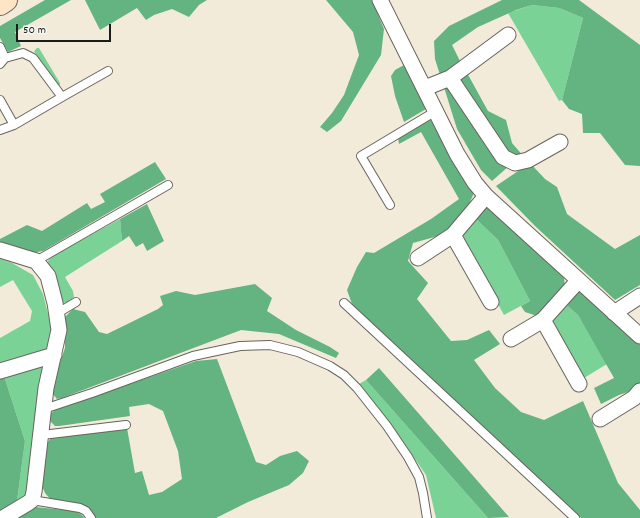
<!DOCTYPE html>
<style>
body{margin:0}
#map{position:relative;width:640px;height:518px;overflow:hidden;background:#f2ebda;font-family:Dekko,sans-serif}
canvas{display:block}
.scale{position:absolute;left:16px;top:24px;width:95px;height:18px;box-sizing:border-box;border:2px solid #1c1c1c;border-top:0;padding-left:5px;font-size:12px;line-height:14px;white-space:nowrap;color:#1c1c1c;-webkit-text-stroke:3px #f6f6f2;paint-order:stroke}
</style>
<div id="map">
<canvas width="640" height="518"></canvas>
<div class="scale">50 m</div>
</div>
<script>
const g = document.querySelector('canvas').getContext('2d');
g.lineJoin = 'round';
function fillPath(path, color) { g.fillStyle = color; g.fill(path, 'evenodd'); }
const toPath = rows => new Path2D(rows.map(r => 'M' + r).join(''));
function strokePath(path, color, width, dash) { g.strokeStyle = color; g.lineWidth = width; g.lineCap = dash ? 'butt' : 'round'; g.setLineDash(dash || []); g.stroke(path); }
fillPath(toPath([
 [532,5,559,8,583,18,562,100,559,101,508,13],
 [37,48,39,48,60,83,60,85,56,85,34,51],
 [474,217,498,240,530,301,504,315,464,242,463,233],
 [120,219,122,241,65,277,73,291,74,297,68,302,63,303,59,298,46,265,48,261,51,257],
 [0,259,12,263,33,275,43,294,52,330,51,345,33,358,0,364,0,338,30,321,32,311,13,280,0,287],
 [564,303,578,315,607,364,584,378,551,323,552,315],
 [33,367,40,367,43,369,29,488,25,496,17,501,25,441,4,376],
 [366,380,488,518,436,518,426,475,397,433,359,384]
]), '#7ad297');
fillPath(toPath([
 [45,0,71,0,15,32,21,46,8,52,0,38,0,26],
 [85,0,207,0,199,5,189,17,172,9,154,15,146,20,137,8,100,30],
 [326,0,372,0,384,29,381,55,341,121,327,132,320,127,332,113,344,95,359,55,353,32],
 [502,0,579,0,640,45,640,166,625,165,600,133,583,133,582,114,569,109,562,100,583,18,559,8,532,5,516,10,478,27,452,45,462,65,441,78,435,59,434,41,449,26],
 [404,65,426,109,404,122,395,96,391,76,395,70],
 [466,71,488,111,506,120,512,143,525,158,505,154,455,80],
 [449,83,509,166,492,181,481,170,457,129,443,84],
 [430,119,474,193,464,215,449,233,413,243,408,261,428,283,417,299,451,341,467,340,489,330,500,344,474,360,495,388,521,412,544,420,583,401,618,483,640,510,640,518,581,518,353,307,347,290,357,267,366,252,374,253,431,219,459,199,421,132,399,144,398,138],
 [155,162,166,179,43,251,32,253,0,242,0,239,27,225,42,231,87,203,91,209,105,202,100,194],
 [530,163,545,179,557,187,567,214,615,249,640,235,640,285,615,300,535,226,496,186],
 [147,204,164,241,147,251,143,243,136,247,129,236,122,241,120,219],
 [489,205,559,267,564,278,565,286,537,316,525,312,521,306,530,301,498,240,474,217,481,208],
 [255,284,272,298,267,311,296,330,330,347,339,353,336,358,279,334,241,330,62,398,57,399,52,393,51,388,65,348,65,317,73,309,85,312,99,332,107,334,158,309,163,305,160,296,176,291,195,295],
 [579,291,587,295,640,344,640,383,631,391,619,395,601,404,594,388,614,378,578,315,564,303],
 [217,359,256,462,266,465,280,456,297,451,309,461,303,473,289,485,248,502,216,518,95,518,85,506,51,500,45,493,42,486,48,442,51,438,127,428,135,473,142,471,149,495,162,492,182,479,178,451,163,411,149,404,129,407,130,416,59,426,55,426,51,422,49,415,55,410,196,361],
 [379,368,509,517,488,518,366,380],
 [0,376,4,376,25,441,17,501,4,510,0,511],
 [35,507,76,511,83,516,84,518,17,518]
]), '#63b480');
const lane = toPath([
 [0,47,5,58,0,64],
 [5,58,23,53,33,58,62,97,108,71],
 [0,100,14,125,0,130],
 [14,125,62,97],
 [390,205,361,156,436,111],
 [36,261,168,185],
 [344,303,575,518],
 [56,314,76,302],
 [44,409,92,393,193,356,240,346,270,345,298,352,330,366,344,375,357,388,387,426,408,457,419,477,423,493,427,518],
 [42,435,126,425],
 [32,500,80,508,86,511,91,518]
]);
const street = toPath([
 [380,0,457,154,475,183,486,196,640,336],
 [450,78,503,157,515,163,528,160,560,142],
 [425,88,450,78,508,35],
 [453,235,491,302],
 [0,250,36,261,48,276,55,303,59,330,46,388,34,492,32,500,28,503,3,518],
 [418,258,453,235,486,196],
 [614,313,640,296],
 [543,320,579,384],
 [511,339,543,320,578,281],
 [0,371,54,355],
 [600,419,634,398,640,391]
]);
const secondary = toPath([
 [0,4,6,0]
]);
strokePath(lane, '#67645e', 10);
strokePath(street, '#67645e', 17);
strokePath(secondary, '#67645e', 24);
strokePath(lane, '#fff', 8);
strokePath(street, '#fff', 15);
strokePath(secondary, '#fde5c5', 22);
</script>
